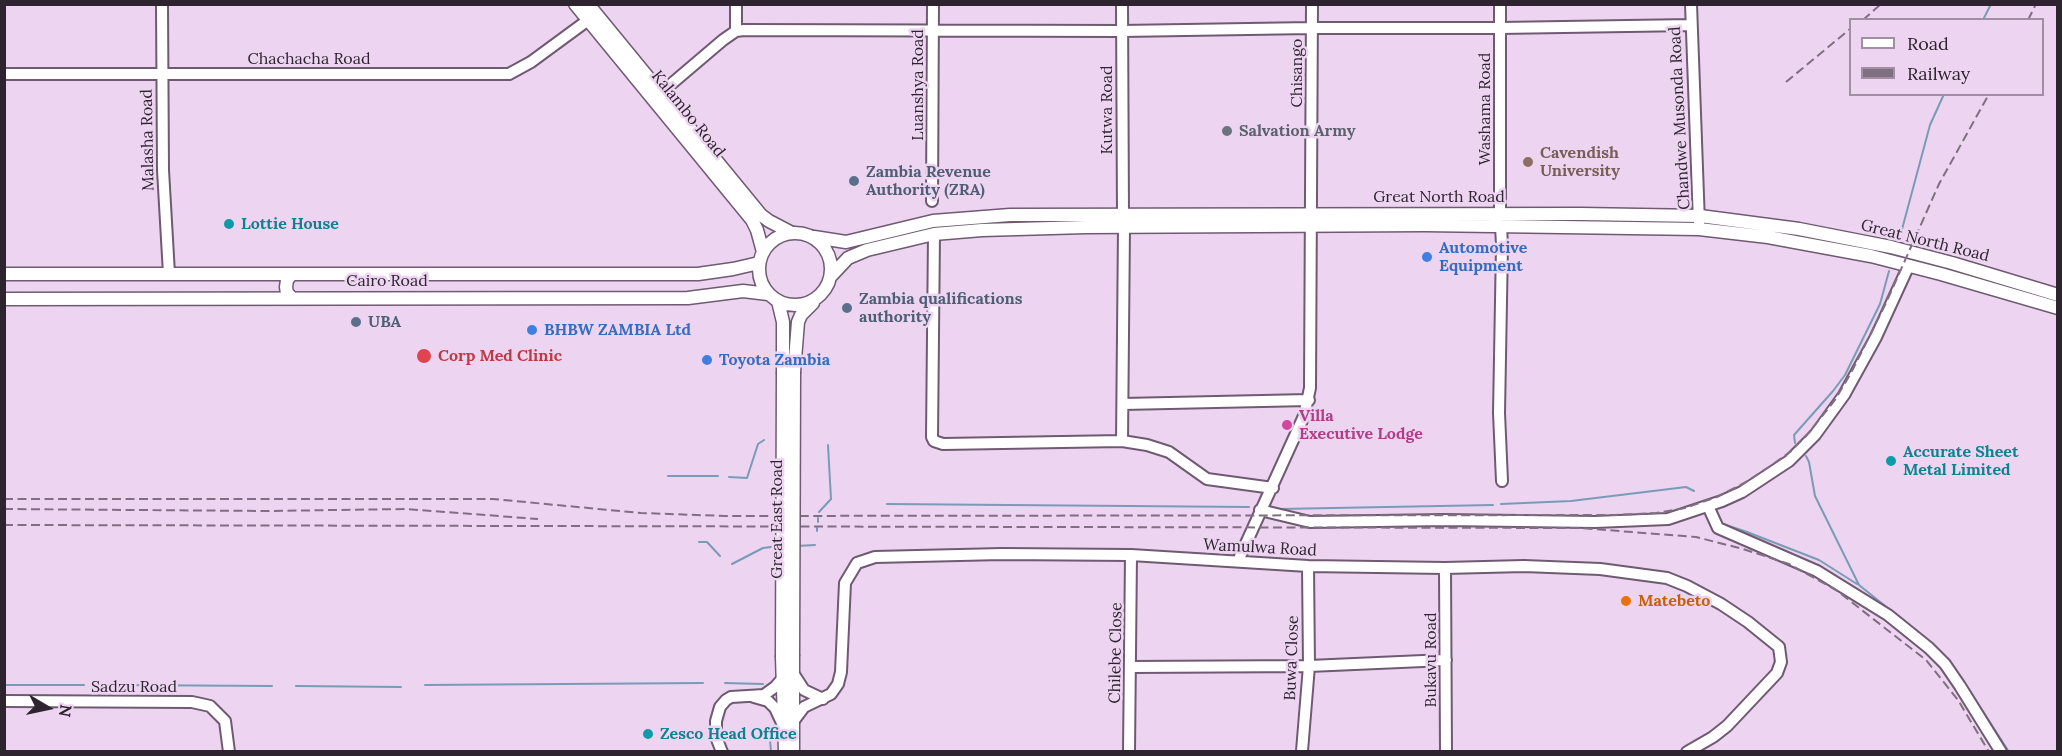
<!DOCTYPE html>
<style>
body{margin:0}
#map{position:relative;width:2062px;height:756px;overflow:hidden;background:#edd5f1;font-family:Lora,serif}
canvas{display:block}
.frame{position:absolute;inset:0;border:6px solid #2d242f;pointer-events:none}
.legend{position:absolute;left:1849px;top:18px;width:195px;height:78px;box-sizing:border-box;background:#edd5f1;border:2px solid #a08ea3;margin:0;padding:8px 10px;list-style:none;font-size:18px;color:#2d242f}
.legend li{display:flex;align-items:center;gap:12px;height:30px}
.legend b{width:30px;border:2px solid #a08ea3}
.north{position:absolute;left:18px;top:678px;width:60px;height:60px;-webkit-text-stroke:4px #edd5f1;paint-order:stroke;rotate:99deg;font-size:16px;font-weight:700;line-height:24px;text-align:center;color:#2d242f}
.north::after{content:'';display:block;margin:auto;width:21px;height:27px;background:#2d242f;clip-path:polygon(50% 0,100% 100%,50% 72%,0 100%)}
</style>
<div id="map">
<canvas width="2062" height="756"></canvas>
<div class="frame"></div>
<ul class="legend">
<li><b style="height:8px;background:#fff"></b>Road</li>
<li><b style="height:8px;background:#7f6f81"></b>Railway</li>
</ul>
<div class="north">N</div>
</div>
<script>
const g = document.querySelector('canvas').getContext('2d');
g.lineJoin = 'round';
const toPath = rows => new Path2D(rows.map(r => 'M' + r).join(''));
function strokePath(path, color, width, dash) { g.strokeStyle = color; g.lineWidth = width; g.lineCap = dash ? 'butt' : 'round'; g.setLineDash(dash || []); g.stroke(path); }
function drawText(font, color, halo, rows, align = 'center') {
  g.font = font + ' Lora,serif'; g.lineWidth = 5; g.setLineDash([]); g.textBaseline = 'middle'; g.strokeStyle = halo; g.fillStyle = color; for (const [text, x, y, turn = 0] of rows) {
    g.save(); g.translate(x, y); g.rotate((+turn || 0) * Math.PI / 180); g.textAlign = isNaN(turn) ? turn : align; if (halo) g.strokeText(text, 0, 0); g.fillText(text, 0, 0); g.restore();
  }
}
strokePath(toPath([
 [1983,20,1991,4],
 [1901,233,1930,125,1944,94],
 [1795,443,1794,435,1833,391,1845,375,1880,304,1889,271],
 [1806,456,1809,462,1815,496,1859,585,1930,642],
 [668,476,718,476],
 [729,477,747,478,758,444,764,440],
 [887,504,1249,507],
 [1501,504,1571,501,1686,487,1694,491],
 [1280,509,1493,505],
 [819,512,831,499,828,445],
 [818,518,818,522],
 [1723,524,1747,532,1819,560,1857,584],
 [817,531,817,528],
 [699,542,707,542,720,556],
 [797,546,815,545],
 [732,564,763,548,779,546],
 [1952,666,1959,676],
 [725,683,763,684],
 [4,685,84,685],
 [113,685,272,686],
 [425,685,703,683],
 [296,686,401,687],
 [1968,688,2009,752],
 [770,740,771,752]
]), '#7a9bb5', 2);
const minor = toPath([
 [162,4,163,170,169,274],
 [736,4,736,31],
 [1122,4,1123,215],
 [1500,4,1500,214],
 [1691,4,1699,223],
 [4,74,509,74,531,62,595,15],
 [656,97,723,40,736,31,744,30,1122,31,1311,28,1500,28,1691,25],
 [932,201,933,4],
 [1494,222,1501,226,1502,245,1499,413,1502,481],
 [934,234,932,437,934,441,943,444,1122,441,1124,227],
 [1123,404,1309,400],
 [1122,441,1147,445,1169,452,1207,479,1273,488],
 [1708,506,1718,528,1817,571,1888,615,1929,648,1945,664,1960,686,2001,752],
 [1260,510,1310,522,1444,520,1595,522,1668,519,1722,501,1742,492,1789,461,1815,435,1844,395,1876,337,1909,265],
 [1238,561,1304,416,1310,388,1312,4],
 [1445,568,1446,752],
 [1131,667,1309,666,1446,660],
 [793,673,804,690,823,699],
 [754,697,768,701,775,708,782,723],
 [4,701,192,702,210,706,225,721,229,752],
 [792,723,804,707,831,694,838,684,841,672,845,583,857,563,875,557,1002,554,1131,555,1308,566,1445,568,1524,566,1600,569,1667,578,1687,586,1721,604,1748,622,1779,647,1781,662,1777,673,1727,726,1713,737,1687,752],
 [1302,751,1309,666,1308,566],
 [722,752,716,737,716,721,720,707,726,700,731,697,764,695,775,687,782,679],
 [1129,752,1131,555]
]);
const major = toPath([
 [575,4,752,220,757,230,763,252],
 [588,4,761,215,769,221,792,233],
 '759 269a36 36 0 1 1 72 0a36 36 0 1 1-72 0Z',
 [814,237,846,242,933,221,1010,215,1581,214,1700,216,1799,229,1891,247,1952,263,2058,295],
 [4,274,698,274,733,269,759,263],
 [292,274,287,280,286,287,287,293,292,298],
 [831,276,848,258,867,250,934,234,982,230,1086,227,1425,225,1699,229,1768,237,1871,256,1941,274,2058,308],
 [4,299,688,298,743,291,768,294],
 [778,301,783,322,783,372],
 [794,372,798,322,801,315,813,303],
 [793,656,793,752],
 [782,657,785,752]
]);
strokePath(minor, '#6f5a72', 14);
strokePath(major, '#6f5a72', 15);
strokePath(minor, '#fff', 10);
strokePath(major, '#fff', 12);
strokePath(toPath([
 [1863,20,1881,4],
 [2028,20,2036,4],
 [1786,82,1850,29],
 [4,499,493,499,641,513,725,516,1615,515,1656,513,1685,508,1717,497,1746,482,1772,465,1790,452,1807,435,1835,400,1851,373,1886,303,1939,184,1989,94],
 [4,509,268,511,405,509,538,519],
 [4,525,1580,528,1696,537,1743,549,1789,564,1836,590,1926,660,1958,700,1989,752]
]), '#7f6f81', 2, [9, 4.5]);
const majorBridge = toPath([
 [793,656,794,372],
 [782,657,783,372]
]);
strokePath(majorBridge, '#6f5a72', 15, []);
strokePath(majorBridge, '#fff', 12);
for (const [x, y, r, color] of [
 [1227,131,6,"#6b7280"],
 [1528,162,6,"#8d6e63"],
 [854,181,6,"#5c6f8a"],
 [229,224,6,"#0f9aa8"],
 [1427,257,6,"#3f7fe0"],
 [847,308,6,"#5c6f8a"],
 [356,322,6,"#5c6f8a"],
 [532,330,6,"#3f7fe0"],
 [424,356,8,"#e0444e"],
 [707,360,6,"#3f7fe0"],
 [1287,425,6,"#d1479c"],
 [1891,461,6,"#0f9aa8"],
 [1626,601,6,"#e8710a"],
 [648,734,6,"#0f9aa8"]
]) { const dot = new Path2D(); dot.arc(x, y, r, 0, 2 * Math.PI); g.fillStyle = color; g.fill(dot); strokePath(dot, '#edd5f1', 2); }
drawText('16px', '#2d242f', '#edd5f1', [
 ["Chachacha Road",309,59],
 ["Chisango",1297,73,-90],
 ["Luanshya Road",918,85,-90],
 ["Washama Road",1485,109,-90],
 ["Kutwa Road",1107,110,-90],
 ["Kalambo Road",688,114,51],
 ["Chandwe Musonda Road",1680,118,-93],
 ["Malasha Road",148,140,-91],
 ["Great North Road",1439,197],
 ["Great North Road",1925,241,14],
 ["Cairo Road",387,281],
 ["Great East Road",777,519,-90],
 ["Wamulwa Road",1260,548,3],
 ["Chilebe Close",1116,653,-89],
 ["Buwa Close",1292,658,-88],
 ["Bukavu Road",1431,660,-90],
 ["Sadzu Road",134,687]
]);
drawText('bold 16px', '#5b616d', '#edd5f1', [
 ["Salvation Army",1239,131]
], 'left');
drawText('bold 16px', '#785e54', '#edd5f1', [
 ["Cavendish",1540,153],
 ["University",1540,171]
], 'left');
drawText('bold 16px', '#4e5e75', '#edd5f1', [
 ["Zambia Revenue",866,172],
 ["Authority (ZRA)",866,190],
 ["Zambia qualifications",859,299],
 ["authority",859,317],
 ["UBA",368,322]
], 'left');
drawText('bold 16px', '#0d838f', '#edd5f1', [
 ["Lottie House",241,224],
 ["Accurate Sheet",1903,452],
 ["Metal Limited",1903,470],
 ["Zesco Head Office",660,734]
], 'left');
drawText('bold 16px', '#366cbe', '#edd5f1', [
 ["Automotive",1439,248],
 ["Equipment",1439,266],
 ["BHBW ZAMBIA Ltd",544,330],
 ["Toyota Zambia",719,360]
], 'left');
drawText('bold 16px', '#be3a42', '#edd5f1', [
 ["Corp Med Clinic",438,356]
], 'left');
drawText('bold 16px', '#b23c85', '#edd5f1', [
 ["Villa",1299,416],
 ["Executive Lodge",1299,434]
], 'left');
drawText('bold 16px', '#c56008', '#edd5f1', [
 ["Matebeto",1638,601]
], 'left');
</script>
